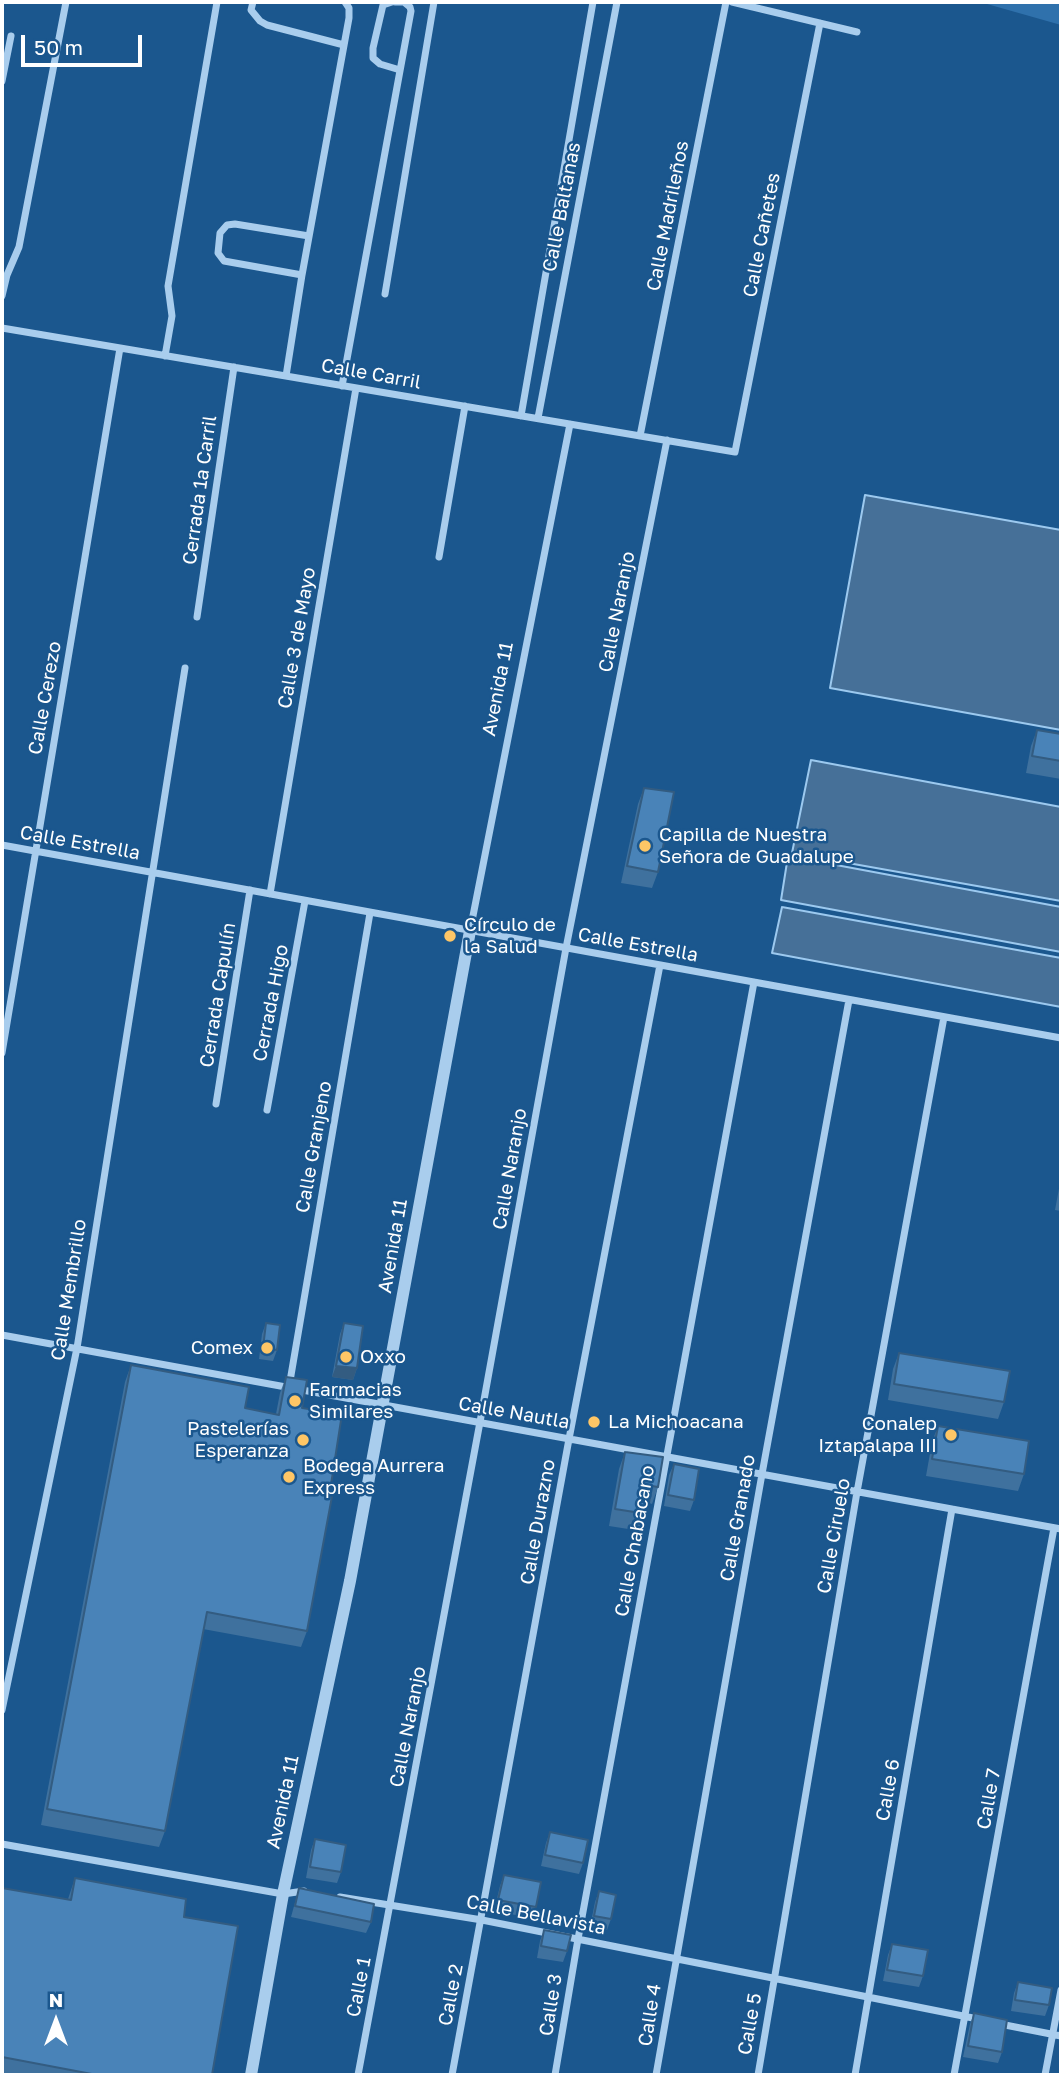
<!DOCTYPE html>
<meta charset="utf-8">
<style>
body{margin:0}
#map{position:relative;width:1063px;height:2077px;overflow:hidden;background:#1b578e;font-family:"Golos Text",sans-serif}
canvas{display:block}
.frame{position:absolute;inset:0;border:4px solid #fff;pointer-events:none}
.north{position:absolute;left:21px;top:1986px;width:70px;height:70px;-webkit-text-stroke:5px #1b578e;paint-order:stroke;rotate:0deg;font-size:19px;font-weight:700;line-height:28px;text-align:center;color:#fff}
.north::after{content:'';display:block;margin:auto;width:24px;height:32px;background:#fff;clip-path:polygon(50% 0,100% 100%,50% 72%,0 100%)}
.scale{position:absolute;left:21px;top:35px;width:121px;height:32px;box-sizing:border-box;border:4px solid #fff;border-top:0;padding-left:9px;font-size:21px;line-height:24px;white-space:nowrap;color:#fff;-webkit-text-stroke:5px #1b578e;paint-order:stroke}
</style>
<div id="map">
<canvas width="1063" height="2077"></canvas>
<div class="frame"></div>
<div class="north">N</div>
<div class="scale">50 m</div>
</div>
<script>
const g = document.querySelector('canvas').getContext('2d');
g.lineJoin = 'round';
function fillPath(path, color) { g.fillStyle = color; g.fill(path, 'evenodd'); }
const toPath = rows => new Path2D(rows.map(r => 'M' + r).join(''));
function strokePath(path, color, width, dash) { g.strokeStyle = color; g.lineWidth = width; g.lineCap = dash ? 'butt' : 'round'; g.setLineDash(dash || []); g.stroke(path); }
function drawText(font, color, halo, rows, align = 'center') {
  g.font = font + ' "Golos Text",sans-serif'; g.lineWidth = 5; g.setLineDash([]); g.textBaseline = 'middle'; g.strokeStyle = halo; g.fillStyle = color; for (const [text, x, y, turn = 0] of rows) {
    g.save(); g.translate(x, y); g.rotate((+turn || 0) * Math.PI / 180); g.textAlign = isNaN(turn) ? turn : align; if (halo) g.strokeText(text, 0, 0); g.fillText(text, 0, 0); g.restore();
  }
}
fillPath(toPath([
 [980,2,1061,2,1061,25]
]), '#2f71ac');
const water = toPath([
 [865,495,1061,530,1061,730,830,688,865,495],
 [811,760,1061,807,1061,901,792,853,811,760],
 [788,856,1061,907,1061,952,781,900,788,856],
 [782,907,1061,958,1061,1007,772,953,782,907]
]);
fillPath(water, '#467098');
strokePath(water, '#9cc9ef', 2);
strokePath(toPath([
 [253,2,251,10,260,21,267,25,344,45],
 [392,2,383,5,373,48,373,58,380,64,400,70],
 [732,2,857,32],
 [2,81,11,36],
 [302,275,224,261,218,253,220,233,227,225,235,224,309,236],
 [385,294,434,2],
 [2,296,7,275,19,247,66,2],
 [2,328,735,452,820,23],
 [165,356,172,316,168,286,217,2],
 [286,376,302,275,349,18,349,8,345,2],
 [342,386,411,11,410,7,404,2,395,2],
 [521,416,593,2],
 [538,418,617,2],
 [640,436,726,2],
 [439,557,465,406],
 [197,617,234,367],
 [2,845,1061,1038],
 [270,894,356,388],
 [470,931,570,424],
 [2,1053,120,348],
 [216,1104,250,890],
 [267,1110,305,901],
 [2,1335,1061,1529],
 [289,1387,370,913],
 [2,1710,77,1348,185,668],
 [2,1844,283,1894,304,1891],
 [340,1897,482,1920,978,2019],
 [1000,2024,1061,2036],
 [358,2075,480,1422,566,948,667,440],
 [452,2075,569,1439,660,965],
 [555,2075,578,1939,754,982],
 [656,2075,762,1474,849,1000],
 [758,2075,857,1492,944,1017],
 [855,2075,952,1509],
 [954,2075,1054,1528],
 [1045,2075,1061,1990]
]), '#a9cded', 7);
strokePath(toPath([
 [251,2075,283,1894,350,1581,470,931]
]), '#a9cded', 12);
fillPath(toPath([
 [1037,730,1061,734,1061,779,1026,773,1031,746],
 [644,788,658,872,652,888,621,883,638,804],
 [1061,1178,1061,1211,1055,1210],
 [266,1323,277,1350,273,1361,259,1359,262,1334],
 [344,1323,357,1368,353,1380,332,1377,340,1334],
 [899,1353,1004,1402,998,1419,888,1400,893,1369],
 [131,1365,245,1408,276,1414,280,1393,286,1377,302,1408,307,1631,301,1647,203,1629,165,1831,159,1847,41,1825,125,1382],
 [938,1426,1024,1474,1018,1491,926,1476,932,1442],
 [625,1452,658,1487,652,1504,649,1503,647,1514,641,1531,609,1526,619,1469],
 [674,1464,694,1500,690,1511,664,1506,669,1475],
 [550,1832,583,1863,579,1874,541,1866,546,1843],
 [315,1839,341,1872,337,1883,306,1878,311,1850],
 [504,1875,536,1907,532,1918,494,1911,500,1886],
 [75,1878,184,1917,212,2075,2,2075,2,1888,68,1899],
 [299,1888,371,1922,366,1933,291,1917],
 [599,1891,611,1919,607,1930,590,1927,595,1902],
 [544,1930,567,1951,563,1962,537,1958,540,1941],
 [892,1944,923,1976,919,1987,883,1981,888,1955],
 [1018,1982,1049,2005,1045,2016,1011,2011,1014,1993],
 [974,2013,1002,2052,998,2063,963,2057,970,2024]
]), '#3f719e');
fillPath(toPath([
 [336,1366,357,1368,353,1380,332,1377]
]), '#335c81');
const building = toPath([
 [1037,730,1061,734,1061,761,1032,756,1037,730],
 [644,788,674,792,658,872,627,866,644,788],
 [266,1323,280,1325,277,1350,263,1348,266,1323],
 [344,1323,363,1326,357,1368,336,1366,344,1323],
 [899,1353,1010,1371,1004,1402,894,1384,899,1353],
 [131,1365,249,1387,245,1408,279,1415,286,1377,307,1380,302,1408,342,1414,330,1491,333,1491,307,1631,207,1612,165,1831,47,1809,131,1365],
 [938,1426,1029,1441,1024,1474,932,1459,938,1426],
 [625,1452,663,1457,658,1487,652,1486,647,1514,615,1509,625,1452],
 [674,1464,699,1469,694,1500,668,1495,674,1464],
 [550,1832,588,1840,583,1863,545,1855,550,1832],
 [315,1839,346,1845,341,1872,310,1867,315,1839],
 [504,1875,541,1882,536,1907,498,1900,504,1875],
 [75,1878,186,1899,184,1917,238,1926,212,2075,97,2075,2,2057,2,1888,71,1900,75,1878],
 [299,1888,374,1904,371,1922,295,1906,299,1888],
 [599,1891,616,1895,611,1919,594,1916,599,1891],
 [544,1930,571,1935,567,1951,541,1946,544,1930],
 [892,1944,928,1950,923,1976,887,1970,892,1944],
 [1018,1982,1052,1988,1049,2005,1015,2000,1018,1982],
 [974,2013,1007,2020,1002,2052,968,2046,974,2013]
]);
fillPath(building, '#4983b8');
strokePath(building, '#335c81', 2);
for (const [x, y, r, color] of [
 [645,846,7,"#fec666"],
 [450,936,7,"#fec666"],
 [267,1348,7,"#fec666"],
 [346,1357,7,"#fec666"],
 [295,1401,7,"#fec666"],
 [594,1422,7,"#fec666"],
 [951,1435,7,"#fec666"],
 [303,1440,7,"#fec666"],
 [289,1477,7,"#fec666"]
]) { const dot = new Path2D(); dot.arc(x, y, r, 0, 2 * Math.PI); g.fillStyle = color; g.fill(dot); strokePath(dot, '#1b578e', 2.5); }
drawText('19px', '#fff', '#1b578e', [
 ["Calle Baltanas",562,207,-79],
 ["Calle Madrileños",668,216,-79],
 ["Calle Cañetes",762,235,-79],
 ["Calle Carril",371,374,10],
 ["Cerrada 1ª Carril",200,490,-82],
 ["Calle Naranjo",617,612,-79],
 ["Calle 3 de Mayo",297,638,-80],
 ["Avenida 11",498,689,-79],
 ["Calle Cerezo",45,698,-80],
 ["Calle Estrella",80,843,10],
 ["Calle Estrella",638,945,10],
 ["Cerrada Capulín",218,995,-81],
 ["Cerrada Higo",271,1003,-79],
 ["Calle Granjeno",314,1147,-80],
 ["Calle Naranjo",510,1169,-80],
 ["Avenida 11",393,1246,-80],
 ["Calle Membrillo",69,1290,-81],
 ["Calle Nautla",514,1413,10],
 ["Calle Granado",738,1518,-80],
 ["Calle Durazno",538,1522,-80],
 ["Calle Ciruelo",834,1536,-80],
 ["Calle Chabacano",635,1541,-80],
 ["Calle Naranjo",408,1727,-79],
 ["Calle 6",888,1790,-80],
 ["Calle 7",989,1799,-80],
 ["Avenida 11",283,1802,-78],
 ["Calle Bellavista",536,1915,11],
 ["Calle 1",359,1987,-79],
 ["Calle 2",451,1995,-79],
 ["Calle 3",551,2005,-81],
 ["Calle 4",650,2015,-81],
 ["Calle 5",750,2024,-80]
]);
drawText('19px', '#fff', '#1b578e', [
 ["Capilla de Nuestra",659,835],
 ["Señora de Guadalupe",659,857],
 ["Círculo de",464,925],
 ["la Salud",464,947],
 ["Comex",253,1348,"right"],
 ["Oxxo",360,1357],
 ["Farmacias",309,1390],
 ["Similares",309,1412],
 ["La Michoacana",608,1422],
 ["Conalep",937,1424,"right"],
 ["Iztapalapa III",937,1446,"right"],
 ["Pastelerías",289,1429,"right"],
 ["Esperanza",289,1451,"right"],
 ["Bodega Aurrera",303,1466],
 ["Express",303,1488]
], 'left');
</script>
